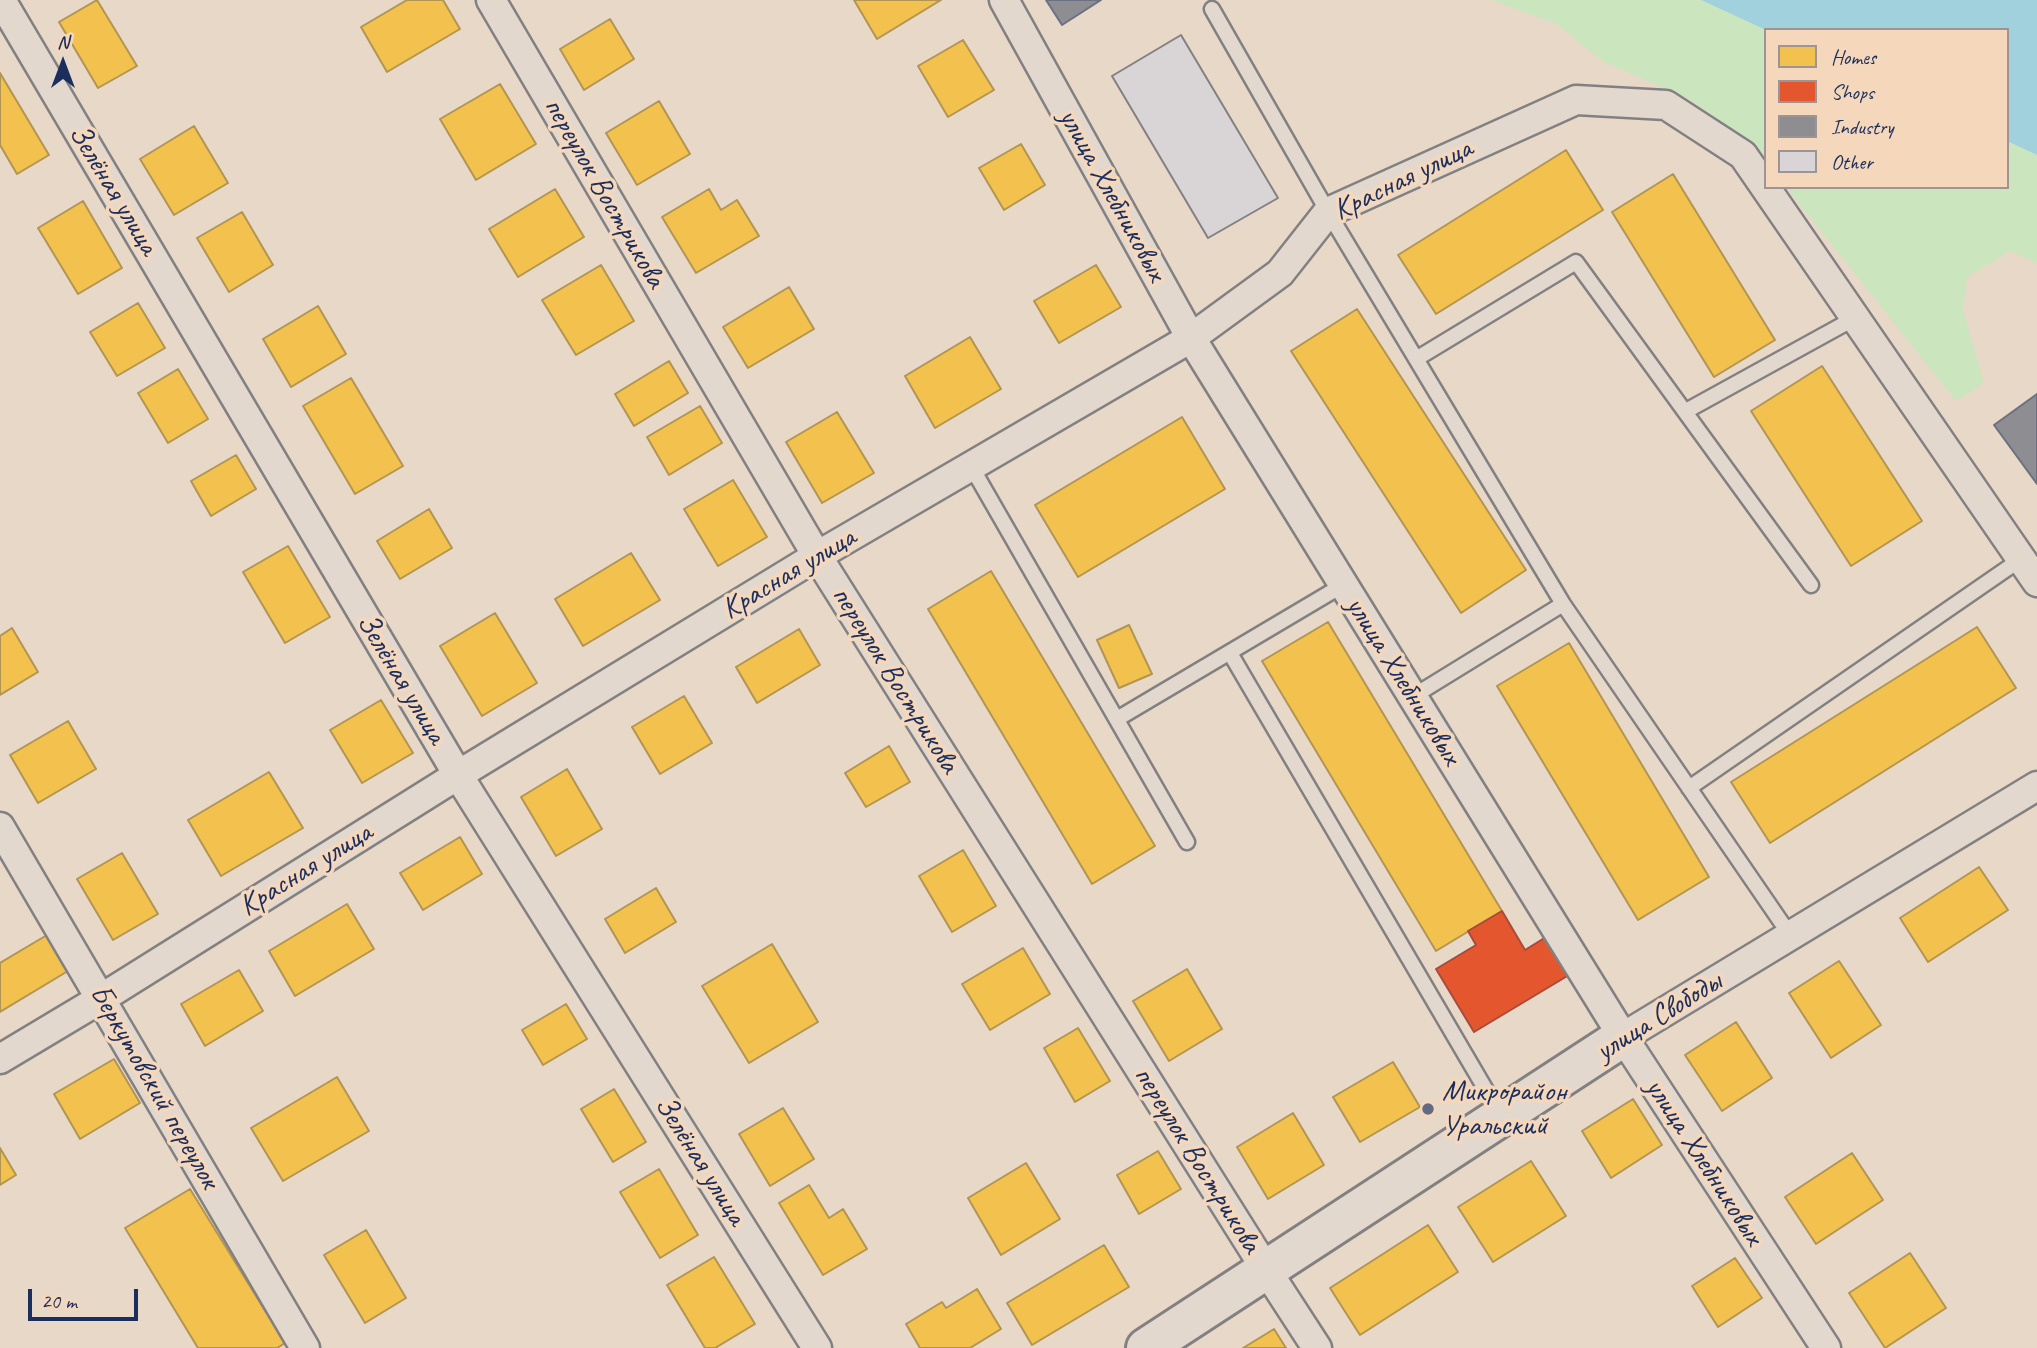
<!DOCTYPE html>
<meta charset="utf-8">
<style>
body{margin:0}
#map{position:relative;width:2037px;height:1348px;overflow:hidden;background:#e8d8c8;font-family:Caveat,sans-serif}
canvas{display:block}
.legend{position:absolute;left:1764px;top:28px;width:245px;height:161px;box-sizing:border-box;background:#f5d7bb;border:2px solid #9e9496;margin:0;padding:9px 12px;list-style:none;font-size:21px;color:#1b2f5e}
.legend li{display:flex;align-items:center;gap:14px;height:35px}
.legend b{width:35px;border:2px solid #9e9496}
.north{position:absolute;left:28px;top:28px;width:70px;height:70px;-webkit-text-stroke:5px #f5d7bb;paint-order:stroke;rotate:0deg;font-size:19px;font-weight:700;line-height:28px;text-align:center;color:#1b2f5e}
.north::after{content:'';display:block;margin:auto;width:24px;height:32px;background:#1b2f5e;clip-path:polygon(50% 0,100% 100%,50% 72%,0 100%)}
.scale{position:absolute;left:28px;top:1289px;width:110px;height:32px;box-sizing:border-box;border:4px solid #1b2f5e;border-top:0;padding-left:9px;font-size:21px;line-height:24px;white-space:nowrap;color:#1b2f5e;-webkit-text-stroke:5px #f5d7bb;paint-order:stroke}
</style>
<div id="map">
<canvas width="2037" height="1348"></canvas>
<ul class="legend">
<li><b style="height:19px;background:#f2c14e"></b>Homes</li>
<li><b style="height:19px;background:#e4572e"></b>Shops</li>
<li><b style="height:19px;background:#8d8d92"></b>Industry</li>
<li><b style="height:19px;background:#d9d4d6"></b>Other</li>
</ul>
<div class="north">N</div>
<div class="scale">20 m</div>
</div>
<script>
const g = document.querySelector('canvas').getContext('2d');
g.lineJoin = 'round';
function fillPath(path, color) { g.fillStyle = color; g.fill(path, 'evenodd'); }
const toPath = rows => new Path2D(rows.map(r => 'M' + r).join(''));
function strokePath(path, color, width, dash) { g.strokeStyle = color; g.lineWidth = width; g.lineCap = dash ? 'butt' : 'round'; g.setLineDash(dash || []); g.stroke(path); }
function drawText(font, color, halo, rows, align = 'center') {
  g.font = font + ' Caveat,sans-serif'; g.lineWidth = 7; g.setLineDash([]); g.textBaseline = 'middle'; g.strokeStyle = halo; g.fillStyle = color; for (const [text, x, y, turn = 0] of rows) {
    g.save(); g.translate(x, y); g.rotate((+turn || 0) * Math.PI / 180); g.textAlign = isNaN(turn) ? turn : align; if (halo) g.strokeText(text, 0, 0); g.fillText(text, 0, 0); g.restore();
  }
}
fillPath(toPath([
 [1492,0,1701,0,1766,30,1766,161,1719,121,1689,99,1602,61,1557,24],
 [2007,141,2037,155,2037,263,2010,251,1967,277,1963,310,1984,383,1956,401,1786,187,2007,187]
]), '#cbe5bf');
fillPath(toPath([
 [1701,0,2037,0,2037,155,2007,141,2007,30,1766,30]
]), '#a1d1dc');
const homes = toPath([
 [97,0,137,66,98,88,59,22,97,0],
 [407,0,443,0,460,29,387,72,361,27,407,0],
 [854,0,941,0,877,39,854,0],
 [610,19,634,59,584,90,560,49,610,19],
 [963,40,994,90,948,117,918,66,963,40],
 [0,73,49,155,17,174,0,145,0,73],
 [500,84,536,144,476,180,440,119,500,84],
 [659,101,690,154,637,185,606,133,659,101],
 [194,126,228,183,174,215,140,159,194,126],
 [1021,144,1045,185,1004,210,979,168,1021,144],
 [1566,150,1603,210,1436,314,1398,255,1566,150],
 [1673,174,1775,340,1714,377,1612,212,1673,174],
 [555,189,584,237,518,277,489,229,555,189],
 [709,189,721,210,737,200,759,236,696,273,662,217,709,189],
 [83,201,122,268,78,294,38,228,83,201],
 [242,212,273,265,229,292,197,238,242,212],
 [601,265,634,321,576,355,542,300,601,265],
 [1096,265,1121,307,1059,343,1034,301,1096,265],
 [789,287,814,329,748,368,723,327,789,287],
 [138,303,165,348,117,376,90,332,138,303],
 [318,306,346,354,291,387,263,339,318,306],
 [1357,309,1526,570,1461,613,1291,351,1357,309],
 [970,337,1001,389,935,428,905,376,970,337],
 [669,361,688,393,634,426,615,394,669,361],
 [1822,366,1922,521,1851,566,1751,411,1822,366],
 [178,369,208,419,168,443,138,393,178,369],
 [351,378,403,466,355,494,303,406,351,378],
 [700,406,722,443,669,475,647,437,700,406],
 [837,412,874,473,822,503,786,442,837,412],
 [1182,417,1225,489,1078,577,1035,505,1182,417],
 [236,455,256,489,211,516,191,481,236,455],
 [733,480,767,537,718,566,684,509,733,480],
 [429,509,452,548,400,579,377,541,429,509],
 [288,546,330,617,285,643,243,572,288,546],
 [631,553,660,600,583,646,555,599,631,553],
 [991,571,1155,846,1092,884,928,609,991,571],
 [495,613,537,683,482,716,440,646,495,613],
 [1328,622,1502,911,1436,951,1262,661,1328,622],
 [1129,625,1152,674,1119,688,1097,640,1129,625],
 [1977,627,2016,688,1770,843,1731,782,1977,627],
 [12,628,38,672,0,695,0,636,12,628],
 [799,629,820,665,757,703,736,667,799,629],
 [1569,643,1709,877,1638,920,1497,686,1569,643],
 [684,696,712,743,660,774,632,727,684,696],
 [381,700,413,753,362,783,330,730,381,700],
 [68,721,96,769,38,803,10,755,68,721],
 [889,746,910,782,866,807,845,773,889,746],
 [567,769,602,829,556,856,521,797,567,769],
 [269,772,303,828,221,876,188,820,269,772],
 [460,837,482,874,423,910,400,873,460,837],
 [963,850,996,906,952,932,919,876,963,850],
 [122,853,158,914,113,940,77,879,122,853],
 [1979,867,2008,910,1928,962,1900,918,1979,867],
 [656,888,676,922,625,953,605,919,656,888],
 [347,904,374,949,295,996,269,951,347,904],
 [47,935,68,971,0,1012,0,963,47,935],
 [772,944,818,1022,749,1063,702,986,772,944],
 [1023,948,1050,994,990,1030,962,984,1023,948],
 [1839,961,1881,1025,1831,1058,1789,993,1839,961],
 [1187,969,1222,1029,1169,1061,1133,1001,1187,969],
 [239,970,263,1011,205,1046,181,1004,239,970],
 [566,1004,587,1039,543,1065,522,1030,566,1004],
 [1736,1022,1772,1078,1722,1111,1685,1055,1736,1022],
 [1078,1028,1110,1081,1075,1102,1044,1048,1078,1028],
 [114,1059,140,1103,80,1139,54,1094,114,1059],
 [1393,1062,1420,1107,1360,1142,1333,1097,1393,1062],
 [337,1077,369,1131,283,1181,251,1128,337,1077],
 [614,1089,646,1142,613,1162,581,1109,614,1089],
 [1633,1099,1662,1145,1611,1178,1582,1131,1633,1099],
 [783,1108,814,1159,770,1186,739,1134,783,1108],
 [1293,1113,1324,1165,1268,1199,1237,1147,1293,1113],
 [0,1148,16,1175,0,1185,0,1148],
 [1158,1151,1181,1189,1139,1214,1117,1175,1158,1151],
 [1852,1153,1883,1200,1816,1244,1785,1197,1852,1153],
 [1531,1161,1566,1216,1493,1262,1458,1207,1531,1161],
 [1026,1163,1060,1219,1001,1255,968,1198,1026,1163],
 [659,1169,698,1235,660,1258,620,1192,659,1169],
 [809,1185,829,1218,843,1209,867,1249,823,1275,779,1203,809,1185],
 [190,1189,285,1343,277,1348,198,1348,125,1228,190,1189],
 [1428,1225,1458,1272,1360,1335,1330,1288,1428,1225],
 [366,1230,406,1298,365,1323,324,1255,366,1230],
 [1104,1245,1129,1287,1032,1345,1007,1303,1104,1245],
 [1910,1253,1946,1308,1885,1348,1849,1293,1910,1253],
 [714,1257,755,1324,715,1348,705,1348,667,1285,714,1257],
 [1735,1258,1762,1298,1718,1327,1692,1286,1735,1258],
 [977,1289,1001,1329,970,1348,920,1348,906,1324,942,1302,946,1308,977,1289],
 [1274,1329,1286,1348,1243,1348,1274,1329]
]);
fillPath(homes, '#f2c14e');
strokePath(homes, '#b29553', 2);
const shops = toPath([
 [1502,911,1525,950,1546,937,1569,975,1474,1032,1436,969,1476,945,1468,931,1502,911]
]);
fillPath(shops, '#e4572e');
strokePath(shops, '#a84b3c', 2);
const industry = toPath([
 [1046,0,1101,0,1062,25,1046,0],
 [2037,394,2037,484,1994,425,2037,394]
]);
fillPath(industry, '#8d8d92');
strokePath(industry, '#6b7182', 2);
const building = toPath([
 [1181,35,1278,198,1208,238,1112,76,1181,35]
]);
fillPath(building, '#d9d4d6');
strokePath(building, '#838082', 2);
const lane = toPath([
 [1212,9,1328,212,1563,604,1790,935],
 [1416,359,1576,262,1811,585],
 [1686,411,1855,318],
 [971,466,1187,842],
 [1230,653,1500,1114],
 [1412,697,1563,604],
 [1117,719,1343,585],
 [1689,788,2021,559]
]);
const street = toPath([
 [1,0,458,775,817,1348],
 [491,0,817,556,1267,1271,1317,1348],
 [1004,0,1191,338,1623,1037,1826,1348],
 [0,827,305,1348],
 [1623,1037,2037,786],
 [0,1059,102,998,458,775,817,556,1191,338,1280,273,1328,212,1576,100,1666,105,1743,155,2037,582]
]);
const secondary = toPath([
 [1146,1348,1623,1037]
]);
strokePath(lane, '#838082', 19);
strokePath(street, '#838082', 33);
strokePath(secondary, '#838082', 44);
strokePath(lane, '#e3d8cd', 14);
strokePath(street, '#e3d8cd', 28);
strokePath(secondary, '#e3d8cd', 38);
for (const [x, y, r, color] of [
 [1428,1109,7,"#636a83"]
]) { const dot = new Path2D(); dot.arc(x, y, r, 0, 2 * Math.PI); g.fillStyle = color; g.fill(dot); strokePath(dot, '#f5d7bb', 2.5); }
drawText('30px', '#1b2f5e', '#f5d7bb', [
 ["Красная улица",1403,180,-26],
 ["Зелёная улица",113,190,59],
 ["переулок Вострикова",604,193,60],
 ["улица Хлебниковых",1112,195,61],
 ["Красная улица",789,574,-31],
 ["Зелёная улица",401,679,59],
 ["переулок Вострикова",895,680,58],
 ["улица Хлебниковых",1403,681,58],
 ["Красная улица",306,870,-32],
 ["улица Свободы",1659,1017,-32],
 ["Беркутовский переулок",154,1087,60],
 ["переулок Вострикова",1197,1160,58],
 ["Зелёная улица",700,1161,58],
 ["улица Хлебниковых",1704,1162,57]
]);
drawText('30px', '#1b2f5e', '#f5d7bb', [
 ["Микрорайон",1442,1092],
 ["Уральский",1442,1126]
], 'left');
</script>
